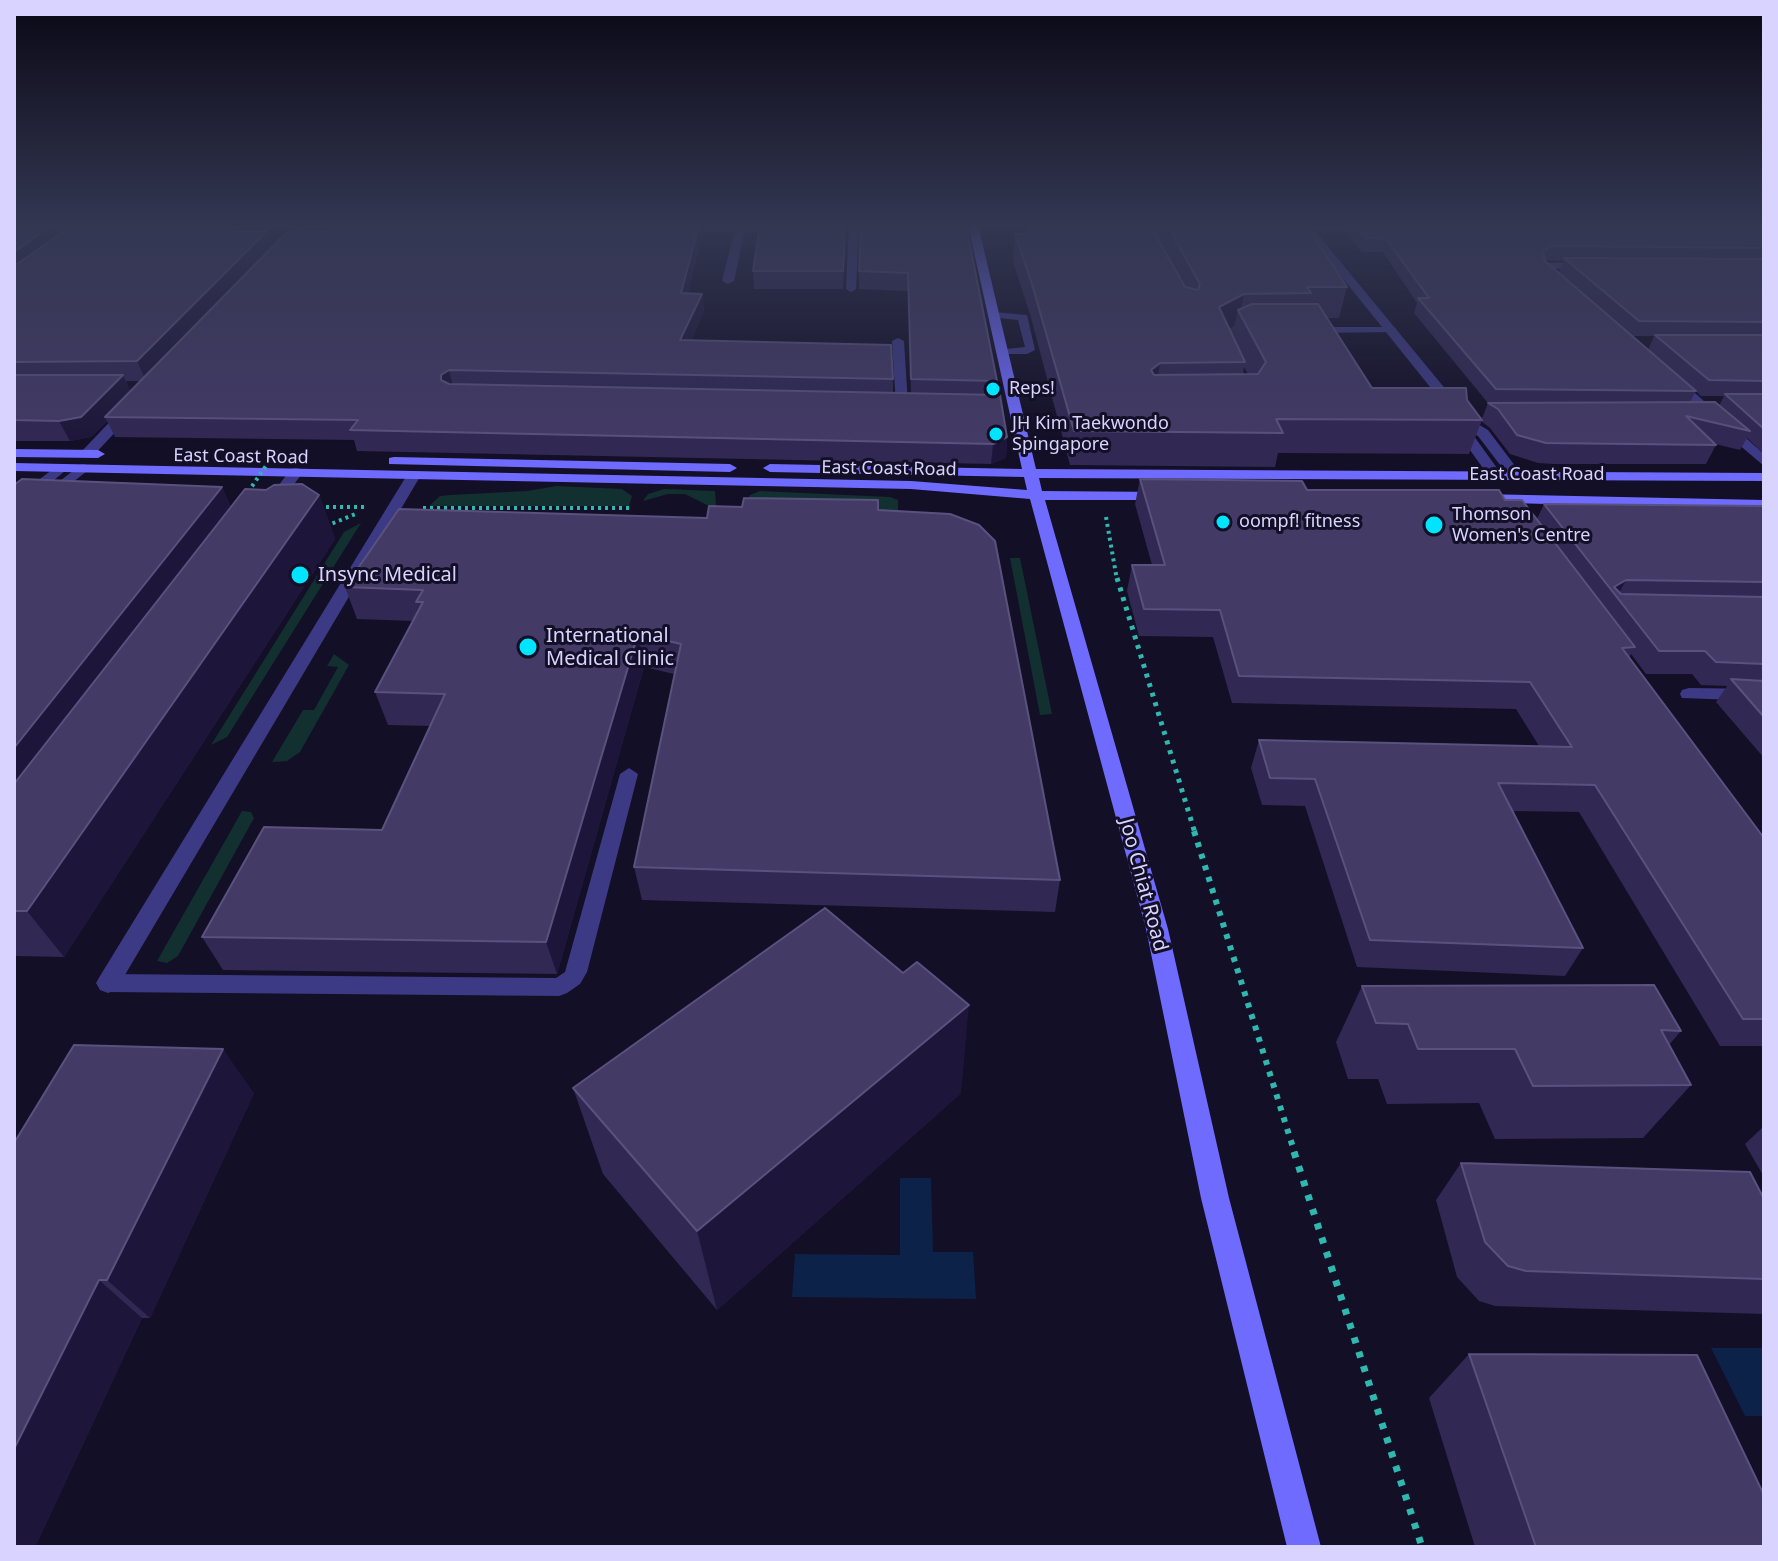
<!DOCTYPE html>
<style>
body{margin:0}
#map{position:relative;width:1778px;height:1561px;overflow:hidden;background:#130f26;font-family:"Noto Sans",sans-serif}
canvas{display:block}
.frame{position:absolute;inset:0;border:16px solid #d9d4ff;pointer-events:none}
</style>
<div id="map">
<canvas width="1778" height="1561"></canvas>
<div class="frame"></div>
</div>
<script>
const g = document.querySelector('canvas').getContext('2d');
g.lineJoin = 'round';
function fillPath(path, color) { g.fillStyle = color; g.fill(path, 'evenodd'); }
const toPath = rows => new Path2D(rows.map(r => 'M' + r).join(''));
function strokePath(path, color, width, dash) { g.strokeStyle = color; g.lineWidth = width; g.lineCap = dash ? 'butt' : 'round'; g.setLineDash(dash || []); g.stroke(path); }
function drawText(font, color, halo, rows, align = 'center') {
  g.font = font + ' "Noto Sans",sans-serif'; g.lineWidth = 6; g.setLineDash([]); g.textBaseline = 'middle'; g.strokeStyle = halo; g.fillStyle = color; for (const [text, x, y, turn = 0] of rows) {
    g.save(); g.translate(x, y); g.rotate((+turn || 0) * Math.PI / 180); g.textAlign = isNaN(turn) ? turn : align; if (halo) g.strokeText(text, 0, 0); g.fillText(text, 0, 0); g.restore();
  }
}
fillPath(toPath([
 [557,486,622,489,632,496,629,506,429,506,440,496,450,495,527,491],
 [664,489,715,491,716,506,709,506,685,494,668,494,643,501,648,494],
 [760,491,890,497,898,500,898,511,743,507,750,495],
 [361,523,227,737,211,745,344,532],
 [1010,558,1020,558,1052,714,1040,715],
 [334,654,349,665,300,752,287,761,272,762,303,710,314,710,338,667,327,666],
 [242,811,251,812,254,818,178,956,167,963,157,961]
]), '#12302f');
fillPath(toPath([
 [900,1178,931,1178,933,1252,973,1252,976,1299,792,1297,795,1254,900,1255],
 [1711,1348,1764,1348,1764,1416,1745,1416]
]), '#0c2248');
strokePath(toPath([
 [319,507,365,507],
 [423,508,633,508],
 [1106,517,1117,580],
 [326,526,358,513]
]), '#2fb8b0', 4, [3, 4]);
strokePath(toPath([
 [1117,578,1195,833]
]), '#2fb8b0', 5, [4, 6]);
strokePath(toPath([
 [1194,831,1295,1154]
]), '#2fb8b0', 6, [5, 7]);
strokePath(toPath([
 [1294,1152,1422,1547]
]), '#2fb8b0', 7, [6, 9]);
fillPath(toPath([
 [849,225,859,225,856,289,851,292,846,289,849,225],
 [993,312,1027,315,1035,350,1027,354,997,354,997,350,1025,347,1018,320,989,317,988,315,993,312],
 [1392,327,1396,328,1396,332,1312,333,1307,330,1312,327,1392,327],
 [898,338,904,341,908,405,902,409,896,405,892,341,898,338],
 [296,468,301,469,301,475,276,508,266,508,266,502,291,469,296,468],
 [629,768,638,774,587,972,580,984,567,993,559,996,108,992,100,989,97,983,100,977,108,974,556,978,565,972,620,774,629,768]
]), '#3d3a85');
fillPath(toPath([
 [301,225,311,225,285,254,277,254,277,250,301,225],
 [736,225,746,225,734,281,728,284,722,281,736,225],
 [1300,225,1380,226,1381,228,1376,231,1315,231,1471,420,1488,430,1522,475,1520,478,1510,478,1478,436,1471,432,1502,475,1500,478,1490,478,1457,432,1459,423,1300,225],
 [1588,262,1593,265,1592,267,1551,269,1565,282,1559,285,1541,271,1541,266,1546,263,1588,262],
 [1669,379,1679,379,1764,454,1764,466,1669,385,1669,379],
 [123,408,135,411,92,457,82,457,82,451,123,408],
 [60,464,65,465,65,471,31,499,21,499,21,493,60,464],
 [82,464,87,465,87,471,14,529,14,516,82,464],
 [414,471,421,475,116,990,108,993,100,990,96,983,100,976,407,475,414,471],
 [1689,688,1764,689,1764,701,1682,698,1680,694,1682,690,1689,688]
]), '#3d3a85');
fillPath(toPath([
 [968,225,978,225,1036,469,1764,473,1764,481,1039,478,1042,491,1164,492,1171,496,1164,500,1045,500,1168,929,1229,1198,1321,1547,1287,1547,1201,1198,1146,929,1030,499,911,489,14,471,14,463,911,481,1027,490,1024,477,770,472,763,468,770,464,1022,469,968,225],
 [14,449,98,450,105,454,98,458,14,457,14,449],
 [394,457,730,464,737,468,730,472,389,464,389,458,394,457],
 [1480,494,1764,500,1764,510,1475,502,1475,496,1480,494]
]), '#6f6bff');
strokePath(toPath([
 [248,492,277,450]
]), '#2fb8b0', 4, [3, 4]);
fillPath(toPath([
 [14,225,263,225,256,231,267,231,273,246,327,232,334,225,733,225,731,232,703,232,688,293,702,294,704,312,691,340,893,379,893,393,911,393,908,291,859,289,859,271,966,225,997,381,996,395,1007,437,1006,458,991,464,357,451,354,440,115,437,107,421,91,437,70,441,14,441],
 [126,381,140,381,130,391],
 [747,225,846,225,843,289,754,289,753,271,759,232,747,232],
 [1025,225,1306,225,1347,287,1339,318,1327,318,1372,388,1467,400,1482,420,1469,454,1278,453,1275,467,1070,465,1030,314,1013,262,1015,234,1028,233],
 [1244,367,1248,374,1243,374],
 [1349,225,1764,225,1764,454,1747,438,1740,450,1715,444,1716,445,1706,464,1553,464,1538,463,1510,454,1490,428,1481,421,1488,403,1414,313,1417,303,1383,252,1362,252,1347,234],
 [1545,260,1564,261,1559,272,1630,334],
 [1632,336,1654,336,1648,350],
 [1696,391,1701,396,1724,396,1719,406,1690,402],
 [1140,479,1307,490,1505,500,1537,519,1544,504,1764,506,1764,758,1716,702,1727,686,1701,685,1692,674,1646,674,1631,654,1629,658,1764,838,1764,1046,1720,1046,1579,812,1513,811,1583,948,1565,976,1357,967,1305,806,1262,805,1251,768,1259,740,1539,746,1516,709,1232,703,1213,637,1139,636,1127,591,1132,565,1152,565,1135,504],
 [14,485,222,487,231,507,319,495,335,539,64,957,14,956],
 [878,510,1060,880,1055,912,642,900,634,867,674,674,644,667,557,974,223,970,202,937,382,830,430,726,388,725,375,692,413,621,357,619,345,587,707,518],
 [903,973,961,1093,717,1310,603,1174,573,1088],
 [1362,986,1681,1031,1669,1045,1691,1085,1643,1138,1495,1139,1479,1103,1387,1104,1378,1079,1348,1079,1336,1042],
 [254,1093,150,1318,142,1318,35,1547,14,1143],
 [1764,1126,1764,1177,1745,1144],
 [1461,1163,1764,1199,1764,1314,1495,1306,1479,1301,1457,1277,1436,1200],
 [1469,1354,1764,1547,1475,1547,1429,1398]
]), '#312854');
fillPath(toPath([
 [52,225,84,225,14,276,14,252],
 [238,225,263,225,237,249,231,231],
 [699,225,703,225,703,232,683,312,681,293],
 [845,225,846,225,843,289,843,271],
 [267,231,274,249,146,381,137,361],
 [702,294,704,312,683,359,680,340],
 [1244,294,1240,314,1238,310,1234,326,1213,338,1219,307],
 [1160,363,1155,396,1151,370],
 [449,370,454,390,441,380,441,375],
 [123,375,132,395,105,417,107,421,91,437,70,441,59,421],
 [1007,437,1006,458,991,464,993,444],
 [222,487,242,531,14,839,14,748],
 [319,495,335,539,64,957,27,911],
 [1626,580,1617,597,1614,587],
 [638,634,644,667,557,974,546,942],
 [969,1005,961,1093,717,1310,697,1231],
 [223,1049,254,1093,150,1318,107,1280],
 [99,1280,142,1318,35,1547,14,1547,14,1449]
]), '#1d163a');
const building = toPath([
 [14,225,52,225,14,252,14,225],
 [73,225,238,225,231,231,267,231,137,361,14,362,14,266,73,225],
 [334,225,699,225,681,293,702,294,680,340,891,345,893,379,449,370,441,375,441,380,449,384,1000,395,1007,437,993,444,350,430,358,420,105,417,287,232,327,232,334,225],
 [760,225,845,225,843,271,753,271,760,225],
 [861,225,966,225,997,381,911,379,908,273,859,271,861,225],
 [1036,225,1150,225,1185,287,1198,290,1200,284,1167,225,1306,225,1347,287,1307,287,1311,293,1244,294,1219,307,1245,362,1160,363,1151,370,1154,375,1258,374,1266,362,1238,310,1252,304,1318,304,1372,388,1466,388,1467,400,1482,420,1276,419,1283,433,1074,431,1032,284,1015,234,1039,233,1036,225],
 [1354,225,1764,225,1764,248,1550,246,1543,252,1545,261,1696,391,1496,389,1418,298,1429,298,1386,239,1366,238,1354,225],
 [1564,258,1764,259,1764,322,1639,321,1564,258],
 [1655,335,1764,335,1764,381,1709,380,1655,335],
 [14,375,123,375,81,417,59,421,14,420,14,375],
 [1725,394,1764,394,1764,429,1725,394],
 [1715,402,1750,431,1686,416,1716,445,1546,443,1517,435,1498,409,1488,403,1715,402],
 [22,479,222,487,14,748,14,485,22,479],
 [1140,479,1302,481,1307,490,1499,490,1505,500,1522,500,1635,647,1622,648,1764,838,1764,1019,1743,1019,1595,785,1498,783,1583,948,1370,940,1315,779,1270,778,1259,740,1572,747,1530,682,1239,676,1220,610,1144,609,1132,565,1165,565,1140,479],
 [302,484,319,495,27,911,14,911,14,784,245,489,266,490,274,485,302,484],
 [744,498,878,500,878,510,950,514,979,525,995,541,1060,880,634,867,681,644,638,634,546,942,202,937,264,827,382,830,445,694,375,692,423,602,416,602,423,590,345,587,399,509,707,518,709,506,742,507,744,498],
 [1544,504,1764,506,1764,582,1626,580,1614,587,1621,594,1764,597,1764,664,1716,662,1705,651,1659,651,1544,504],
 [1731,679,1764,681,1764,717,1731,679],
 [825,908,903,973,917,962,969,1005,697,1231,573,1088,825,908],
 [1654,985,1681,1031,1661,1030,1691,1085,1533,1086,1515,1049,1418,1049,1408,1024,1376,1023,1362,986,1654,985],
 [74,1045,223,1049,107,1280,99,1280,14,1449,14,1143,74,1045],
 [1461,1163,1750,1172,1764,1199,1764,1279,1526,1271,1508,1266,1485,1242,1461,1163],
 [1469,1354,1697,1355,1764,1495,1764,1547,1536,1547,1469,1354]
]);
fillPath(building, '#433a66');
strokePath(building, '#5a527e', 2);
const sky = g.createLinearGradient(0, 0, 0, 443);
sky.addColorStop(0, '#0a0815');
sky.addColorStop(0.51, '#333752');
sky.addColorStop(1, '#33375200');
g.fillStyle = sky;
g.fillRect(0, 0, 1778, 443);
for (const [x, y, r, color] of [
 [993,389,8,"#00e5ff"],
 [996,434,8,"#00e5ff"],
 [1223,522,8,"#00e5ff"],
 [1434,525,10,"#00e5ff"],
 [300,575,10,"#00e5ff"],
 [528,647,10,"#00e5ff"]
]) { const dot = new Path2D(); dot.arc(x, y, r, 0, 2 * Math.PI); g.fillStyle = color; g.fill(dot); strokePath(dot, '#130f26', 3); }
drawText('18px', '#d9d4ff', '#130f26', [
 ["Reps!",1009,389],
 ["JH Kim Taekwondo",1012,424],
 ["Spingapore",1012,445],
 ["Thomson",1452,515],
 ["Women's Centre",1452,536],
 ["oompf! fitness",1239,522]
], 'left');
drawText('18px', '#d9d4ff', '#130f26', [
 ["East Coast Road",241,457,1],
 ["East Coast Road",889,469,1],
 ["East Coast Road",1537,475]
]);
drawText('20px', '#d9d4ff', '#130f26', [
 ["Insync Medical",318,575],
 ["International",546,636],
 ["Medical Clinic",546,659]
], 'left');
drawText('20px', '#d9d4ff', '#130f26', [
 ["Joo Chiat Road",1143,885,75]
]);
</script>
